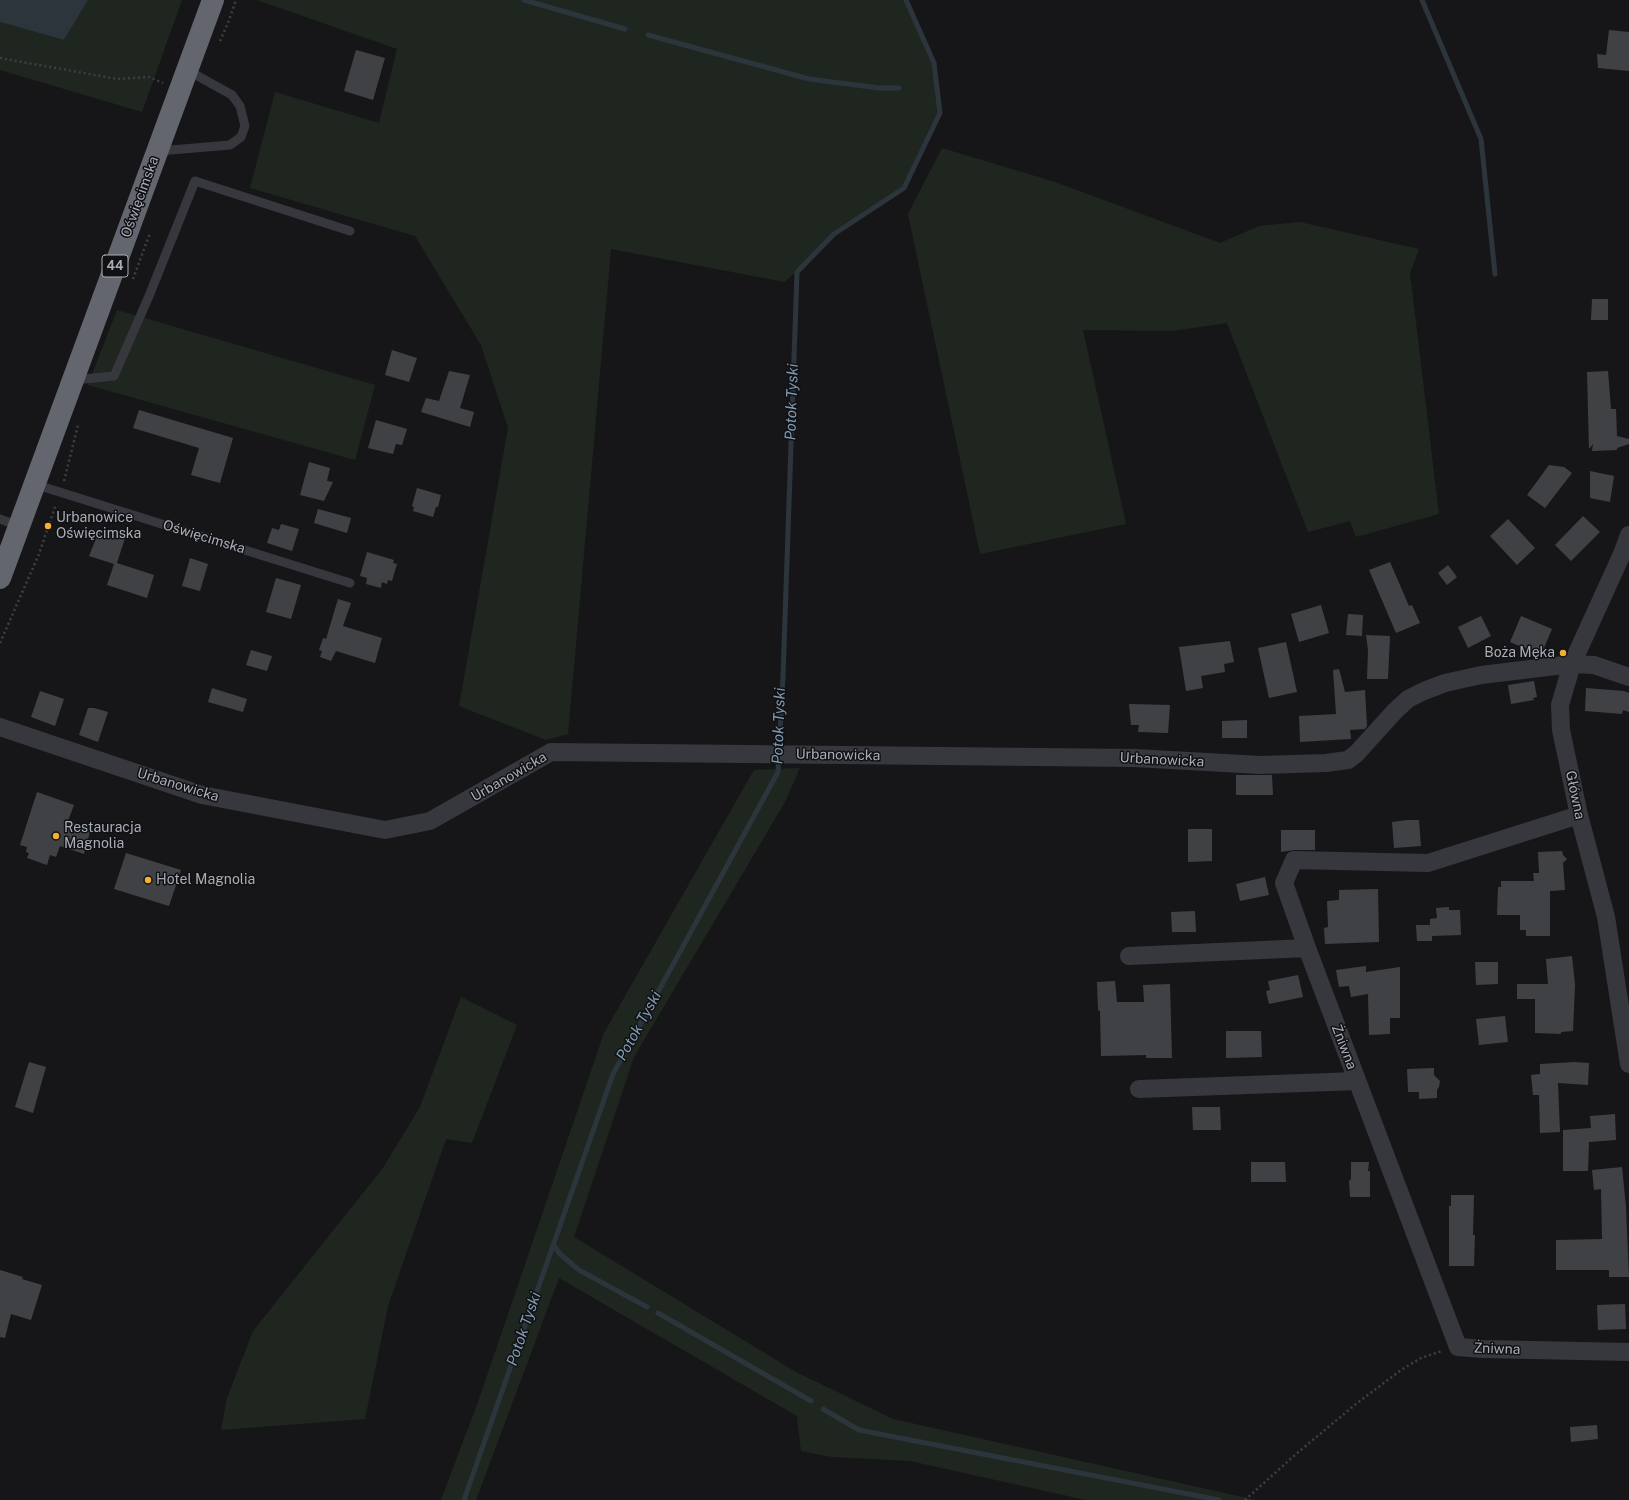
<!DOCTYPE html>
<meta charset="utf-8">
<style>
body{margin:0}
canvas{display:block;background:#161618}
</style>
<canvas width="1629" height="1500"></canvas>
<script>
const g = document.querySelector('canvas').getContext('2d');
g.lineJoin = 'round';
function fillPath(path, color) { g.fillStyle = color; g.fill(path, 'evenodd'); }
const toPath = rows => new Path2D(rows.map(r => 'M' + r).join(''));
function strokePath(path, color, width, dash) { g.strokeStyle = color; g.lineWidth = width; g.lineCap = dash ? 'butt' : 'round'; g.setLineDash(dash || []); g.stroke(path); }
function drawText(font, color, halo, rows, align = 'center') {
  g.font = font + ' "Public Sans",sans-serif'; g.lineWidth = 3; g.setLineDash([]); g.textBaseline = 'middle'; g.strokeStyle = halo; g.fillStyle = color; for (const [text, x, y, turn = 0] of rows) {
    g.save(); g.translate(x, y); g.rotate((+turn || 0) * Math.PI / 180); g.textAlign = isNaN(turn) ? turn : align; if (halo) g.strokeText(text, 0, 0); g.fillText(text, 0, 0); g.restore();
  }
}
fillPath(toPath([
 [88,0,182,0,142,112,0,70,0,22,64,40],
 [257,0,906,0,934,63,940,113,904,188,834,234,785,282,611,249,568,734,546,740,459,706,508,428,481,345,415,236,250,188,275,92,379,123,397,49],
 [942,148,1055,182,1220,243,1259,226,1300,222,1419,249,1410,273,1439,514,1356,537,1350,521,1308,532,1227,323,1172,331,1083,330,1126,524,980,554,908,214],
 [117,310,375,385,355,460,88,385],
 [800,768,785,802,634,1057,574,1237,796,1372,893,1419,1256,1500,1086,1500,910,1461,832,1457,801,1451,797,1416,559,1278,476,1500,441,1500,478,1402,604,1033,754,770],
 [461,997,517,1025,472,1143,446,1139,388,1306,365,1419,221,1430,227,1398,253,1331,383,1168,420,1107]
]), '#1e261f');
fillPath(toPath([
 [0,0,88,0,64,40,0,22]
]), '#2c353c');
strokePath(toPath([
 [524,0,625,29],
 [1422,0,1481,139,1495,274],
 [648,35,809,79,879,88,899,88],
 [553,1244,560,1254,579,1270,647,1307],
 [658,1313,811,1401],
 [823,1409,859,1430,1219,1500],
 [464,1500,613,1074,681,950,778,772,783,676,797,272,834,234,904,188,940,113,934,63,906,0]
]), '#2c353c', 5);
fillPath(toPath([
 [1609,30,1629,32,1629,71,1598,68,1597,54,1606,55],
 [356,50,385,58,373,100,344,91],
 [1592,299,1608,299,1608,320,1591,320],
 [392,350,417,358,409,382,385,375],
 [449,371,470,375,460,408,474,412,470,427,421,412,426,398,439,401],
 [1608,371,1611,409,1616,409,1617,436,1629,439,1629,444,1617,448,1617,450,1592,451,1593,444,1589,449,1587,372],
 [139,410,233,438,220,483,191,475,199,448,133,428],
 [376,420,407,429,402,445,396,444,393,454,368,448],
 [309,462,330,468,327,481,333,482,324,501,300,495],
 [1549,465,1564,467,1572,473,1545,508,1527,495],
 [1590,471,1614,476,1610,502,1590,498],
 [417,488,441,495,438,507,436,507,433,517,413,511,414,507,412,506],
 [318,509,351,518,347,533,314,523],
 [1583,516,1600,532,1571,561,1555,545],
 [1508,519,1535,548,1517,565,1490,536],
 [281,524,299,529,292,551,267,543,272,528,279,530],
 [100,529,125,538,117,563,154,575,147,598,107,585,114,564,89,556],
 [367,552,394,560,393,563,397,564,392,581,388,580,387,584,382,582,381,588,366,584,367,578,360,576],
 [190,558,208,564,200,591,182,586],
 [1390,562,1409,606,1412,605,1420,623,1396,633,1369,570],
 [1448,565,1457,577,1447,585,1438,573],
 [276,578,301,585,291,619,266,612],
 [338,599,351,603,343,626,382,638,375,663,336,651,331,661,320,657,322,651,319,650,323,638,326,639],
 [1321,605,1329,633,1299,642,1291,614],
 [1348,614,1363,615,1362,636,1346,635],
 [1481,616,1491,636,1468,648,1458,627],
 [1521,616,1552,629,1541,655,1510,642],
 [1366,635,1390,636,1388,679,1367,679,1368,650],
 [1230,641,1234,662,1224,664,1225,672,1201,676,1203,688,1186,691,1179,647],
 [1286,642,1297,692,1269,698,1258,648],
 [251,650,272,656,267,671,246,665],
 [1339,669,1345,692,1365,690,1367,726,1365,729,1350,730,1351,739,1300,742,1299,716,1336,714,1333,670],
 [1534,681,1537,697,1533,698,1534,700,1511,704,1508,685],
 [212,688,247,699,243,712,208,702],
 [1586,688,1624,691,1629,693,1629,712,1623,710,1622,714,1585,711],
 [40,691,64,699,55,726,31,717],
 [1129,704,1170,705,1168,733,1138,732,1139,725,1131,725],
 [88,708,94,708,108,712,98,742,79,735],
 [1247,720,1247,738,1222,738,1222,721],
 [1236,775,1272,775,1273,795,1236,795],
 [37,792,74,805,68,821,91,828,84,854,60,846,56,857,50,855,47,865,27,858,29,853,26,852,27,847,20,845],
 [1407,820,1419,820,1421,846,1394,848,1392,822],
 [1188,829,1212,829,1212,861,1188,862],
 [1281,830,1315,830,1315,850,1294,850,1281,852],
 [1562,851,1563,855,1567,859,1563,863,1565,890,1550,891,1550,936,1526,936,1526,930,1520,930,1520,915,1497,915,1498,887,1501,887,1501,881,1534,881,1533,873,1539,873,1538,852],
 [126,853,181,870,169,906,114,889],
 [1265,877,1269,895,1240,901,1236,884],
 [1378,889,1379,942,1325,944,1324,928,1328,927,1327,901,1339,900,1339,890],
 [1449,907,1449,910,1460,910,1461,935,1432,936,1432,941,1417,941,1416,925,1430,925,1430,919,1437,918,1436,908],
 [1195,911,1196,932,1172,932,1171,912],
 [1572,956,1575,985,1573,1031,1561,1032,1561,1034,1535,1033,1535,999,1517,999,1517,984,1548,984,1546,959],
 [1475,962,1498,962,1498,984,1476,985],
 [1366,966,1366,972,1400,967,1400,1018,1390,1018,1390,1034,1369,1035,1368,994,1351,997,1349,986,1339,987,1336,970],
 [1298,975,1303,997,1269,1004,1266,991,1270,990,1268,981],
 [1115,981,1117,1002,1144,1002,1143,985,1170,984,1172,1058,1146,1058,1146,1055,1101,1056,1100,1011,1098,1010,1097,982],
 [1505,1016,1508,1042,1479,1045,1476,1019],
 [1226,1031,1261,1031,1262,1057,1226,1058],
 [29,1062,46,1067,33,1113,15,1107],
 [1574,1062,1589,1063,1588,1085,1558,1083,1560,1132,1540,1133,1539,1095,1533,1095,1531,1075,1540,1074,1540,1064],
 [1434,1068,1434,1075,1440,1081,1439,1087,1437,1090,1437,1098,1419,1099,1419,1092,1408,1092,1407,1069],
 [1192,1107,1220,1107,1221,1130,1193,1130],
 [1615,1114,1616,1140,1589,1142,1588,1171,1563,1171,1563,1130,1591,1128,1590,1116],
 [1251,1162,1285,1162,1286,1182,1251,1182],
 [1351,1162,1369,1162,1368,1171,1370,1171,1370,1197,1350,1197,1349,1181,1351,1179],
 [1622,1167,1626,1207,1629,1277,1609,1277,1609,1270,1556,1270,1556,1240,1602,1239,1601,1189,1594,1190,1592,1170],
 [1451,1195,1474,1195,1473,1235,1475,1235,1474,1266,1449,1266,1449,1206,1451,1206],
 [0,1270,23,1277,22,1279,42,1285,31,1320,11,1314,5,1338,0,1337],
 [1625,1304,1626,1329,1598,1330,1597,1305],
 [1597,1425,1598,1439,1571,1442,1570,1427]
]), '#404145');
strokePath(toPath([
 [220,41,228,23,236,0],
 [0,58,117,79,149,77,163,83],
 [133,279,150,233],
 [64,481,78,425],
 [0,643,39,554,56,504],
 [1245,1500,1296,1454,1356,1404,1401,1370,1421,1358,1442,1351]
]), '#3d3f44', 2.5, [2, 3]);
strokePath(toPath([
 [159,151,230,145,241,137,245,126,240,106,232,95,187,70],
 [74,380,114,376,149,296,195,181,350,231],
 [34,484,350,583],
 [0,519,19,526]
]), '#37383d', 9);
strokePath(toPath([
 [1629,535,1622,554,1572,664,1560,705,1561,730,1579,815,1606,917,1629,1064],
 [0,727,202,795,385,830,430,821,551,752,1135,758,1260,765,1326,763,1348,760,1356,754,1395,711,1408,699,1424,691,1445,683,1481,675,1572,664,1594,665,1629,677],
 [1579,815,1428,863,1294,860,1284,883,1307,948,1458,1347,1483,1349,1629,1352],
 [1129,956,1307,948],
 [1139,1089,1357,1081]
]), '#37383d', 18);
strokePath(toPath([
 [0,578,213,0]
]), '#63666e', 22);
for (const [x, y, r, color] of [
 [48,526,4,"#f2b134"],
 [1563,653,4,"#f2b134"],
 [56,836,4,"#f2b134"],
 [148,880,4,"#f2b134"]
]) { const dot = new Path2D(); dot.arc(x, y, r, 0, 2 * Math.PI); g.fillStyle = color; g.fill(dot); strokePath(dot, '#111113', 1.5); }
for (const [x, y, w] of [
 [115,266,26]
]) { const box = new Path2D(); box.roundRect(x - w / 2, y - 11, w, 22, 3); g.fillStyle = '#111113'; g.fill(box); strokePath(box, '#a8adb8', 1); }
drawText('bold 13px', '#a8adb8', null, [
 ["44",115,266]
]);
drawText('14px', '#a8adb8', '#111113', [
 ["Oświęcimska",140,197,-70],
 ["Oświęcimska",204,537,17],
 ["Urbanowicka",838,755,1],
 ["Urbanowicka",1162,760,3],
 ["Urbanowicka",509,777,-30],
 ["Urbanowicka",178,785,17],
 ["Główna",1575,795,78],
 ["Żniwna",1344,1047,69],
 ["Żniwna",1497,1349,2]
]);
drawText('14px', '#a8adb8', '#111113', [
 ["Urbanowice",56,518],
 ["Oświęcimska",56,534],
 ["Boża Męka",1555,653,"right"],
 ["Restauracja",64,828],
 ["Magnolia",64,844],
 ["Hotel Magnolia",156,880]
], 'left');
drawText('italic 15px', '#7f9bb3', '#111113', [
 ["Potok Tyski",792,402,-88],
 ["Potok Tyski",779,726,-88],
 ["Potok Tyski",639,1026,-61],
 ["Potok Tyski",524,1329,-71]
]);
</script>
